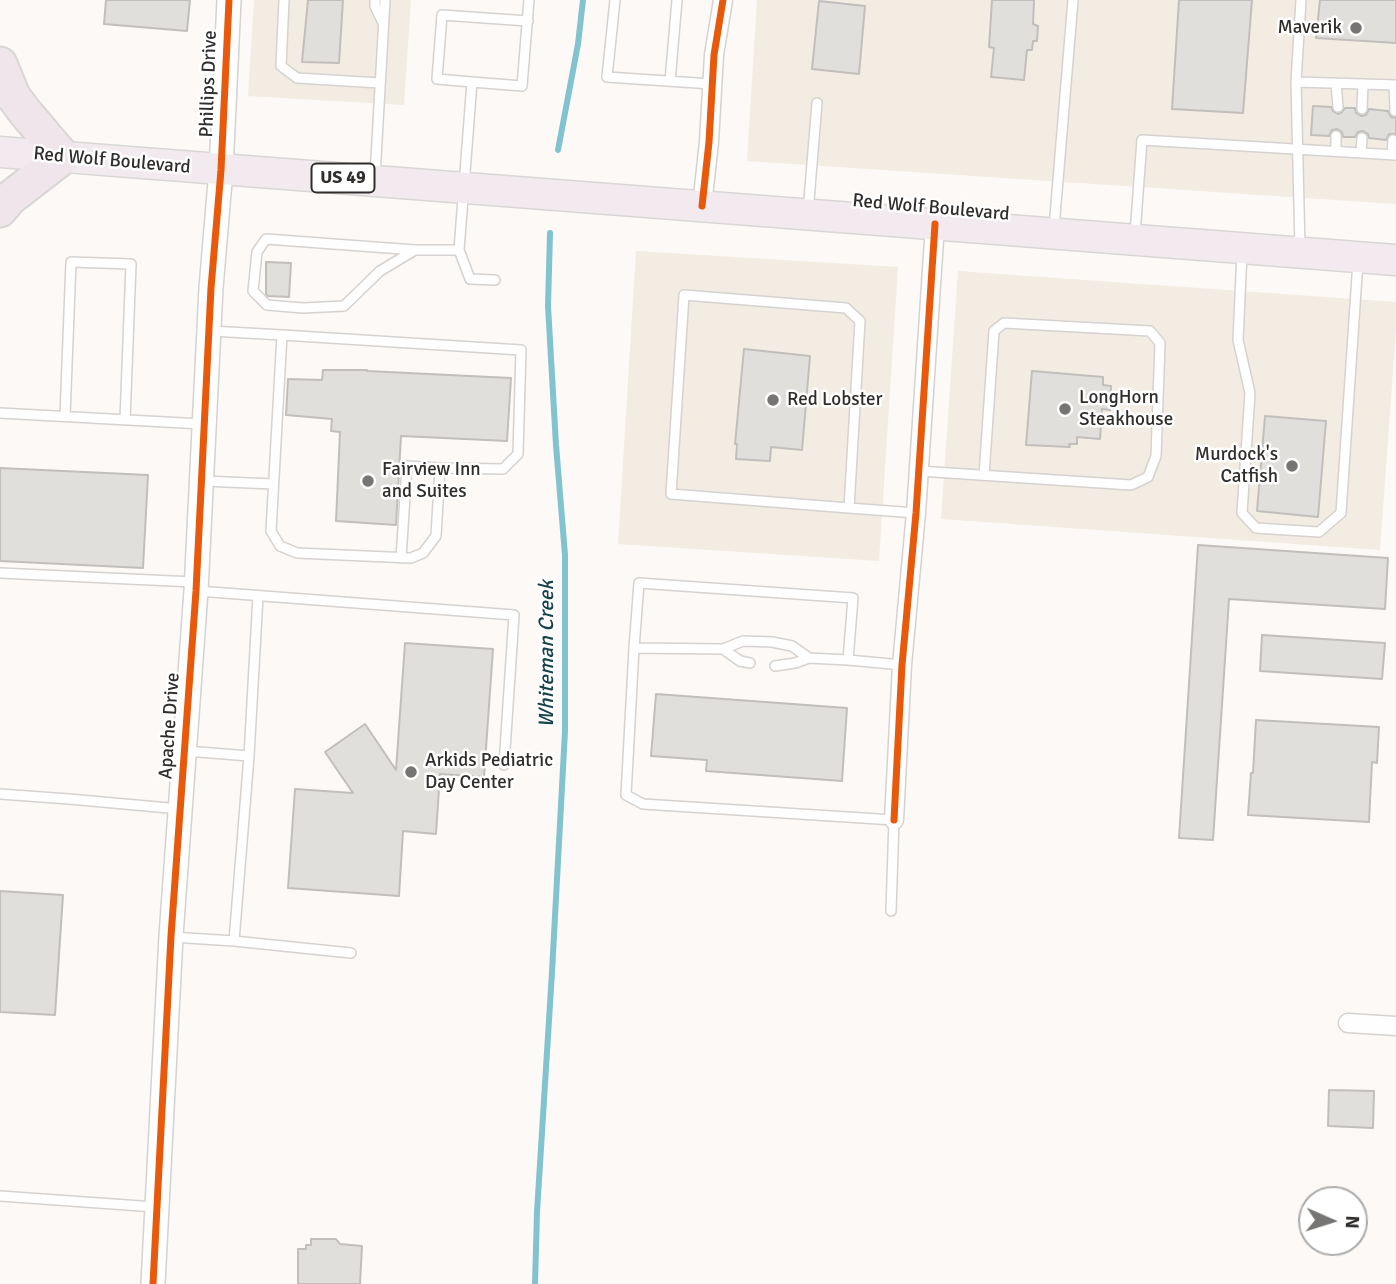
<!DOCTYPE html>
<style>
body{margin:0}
#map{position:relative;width:1396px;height:1284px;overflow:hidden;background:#fcf9f6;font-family:Signika,sans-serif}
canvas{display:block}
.north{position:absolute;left:1298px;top:1186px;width:70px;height:70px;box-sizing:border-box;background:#fff;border:2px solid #acabab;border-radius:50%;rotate:93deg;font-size:19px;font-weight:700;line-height:28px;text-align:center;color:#302e2c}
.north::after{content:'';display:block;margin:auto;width:24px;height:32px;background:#777573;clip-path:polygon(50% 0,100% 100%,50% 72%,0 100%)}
</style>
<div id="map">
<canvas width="1396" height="1284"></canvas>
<div class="north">N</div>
</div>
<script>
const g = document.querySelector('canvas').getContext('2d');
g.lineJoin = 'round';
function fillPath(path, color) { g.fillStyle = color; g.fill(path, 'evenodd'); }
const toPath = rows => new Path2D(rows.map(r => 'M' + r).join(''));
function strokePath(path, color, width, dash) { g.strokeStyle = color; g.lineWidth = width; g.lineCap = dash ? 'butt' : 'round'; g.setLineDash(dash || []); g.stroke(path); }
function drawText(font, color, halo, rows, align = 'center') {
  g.font = font + ' Signika,sans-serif'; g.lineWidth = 5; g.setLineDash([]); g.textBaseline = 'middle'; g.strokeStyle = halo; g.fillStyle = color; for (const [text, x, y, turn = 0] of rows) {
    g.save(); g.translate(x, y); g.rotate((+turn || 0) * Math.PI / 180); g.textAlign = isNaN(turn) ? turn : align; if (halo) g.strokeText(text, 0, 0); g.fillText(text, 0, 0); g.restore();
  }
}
fillPath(toPath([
 [254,0,411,0,404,105,248,96],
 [757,0,1396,0,1396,204,747,161],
 [636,251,898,267,879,561,618,544],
 [958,271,1396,302,1396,330,1380,550,941,519]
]), '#f2ece2');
strokePath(toPath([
 [558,150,578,44,583,0],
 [535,1284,537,1212,552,972,565,731,565,555,556,445,548,306,550,233]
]), '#81c3d0', 6);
const building = toPath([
 [106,0,190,0,187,31,104,24,106,0],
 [308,0,343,0,339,63,302,62,308,0],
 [992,0,1034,0,1033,24,1038,26,1037,41,1033,41,1032,50,1027,50,1024,80,991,77,994,48,989,47,992,0],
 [1179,0,1252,0,1243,113,1172,109,1179,0],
 [1320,0,1396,0,1396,43,1316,38,1320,0],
 [819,1,865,6,859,74,812,69,819,1],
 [1313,106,1331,107,1333,111,1338,114,1342,112,1345,108,1355,108,1356,113,1361,116,1366,115,1369,109,1388,111,1391,117,1396,118,1396,134,1389,134,1386,140,1369,138,1368,134,1363,131,1358,132,1355,137,1343,137,1342,132,1337,129,1332,130,1329,136,1311,135,1313,106],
 [266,262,291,263,289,297,268,296,266,294,266,262],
 [744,349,810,356,802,450,771,447,770,461,736,459,737,444,735,444,744,349],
 [323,370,367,370,367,371,511,378,507,441,401,436,396,525,336,521,340,432,331,431,332,419,286,415,288,379,322,380,323,370],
 [1032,371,1103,377,1103,385,1111,386,1110,410,1102,409,1100,439,1077,437,1077,444,1069,444,1070,447,1026,445,1032,371],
 [1265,416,1326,421,1318,517,1257,511,1265,416],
 [0,468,148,475,143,568,0,561,0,468],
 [1198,545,1388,558,1385,609,1229,599,1213,840,1179,838,1198,545],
 [1262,635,1385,643,1382,679,1260,671,1262,635],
 [405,643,493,649,484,777,440,774,436,834,403,831,399,896,288,888,295,789,353,793,325,752,365,724,396,770,405,643],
 [656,694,847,708,842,781,706,771,707,760,651,756,656,694],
 [1256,720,1379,727,1377,763,1372,762,1369,822,1248,815,1251,773,1253,773,1256,720],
 [0,891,63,895,55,1015,0,1012,0,891],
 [1329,1090,1374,1091,1373,1128,1328,1126,1329,1090],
 [311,1239,336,1239,340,1244,362,1246,360,1284,298,1284,298,1249,306,1249,306,1245,311,1245,311,1239]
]);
fillPath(building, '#e1dfdc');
strokePath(building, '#c1bebc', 2);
const service = toPath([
 [284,0,281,66,297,78,380,83],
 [375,0,375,6,383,23],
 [615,0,607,77,712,84],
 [670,81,677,0],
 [472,82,437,79,442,15,528,21],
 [1296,82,1396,85],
 [1336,83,1338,107],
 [1394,85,1395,111],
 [1362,109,1363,84],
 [1336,151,1336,136],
 [1361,153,1362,138],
 [1392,155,1393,140],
 [375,176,385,0],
 [808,212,817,103],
 [1054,228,1073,0],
 [1135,234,1142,140,1396,155],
 [1300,247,1296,82,1301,0],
 [415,250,380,271,344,306,303,308,267,305,253,291,257,252,266,239,415,250,459,250,472,82,522,86,529,0],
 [459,250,470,279,495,280],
 [1242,253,1238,340,1250,393,1242,513,1256,528,1319,532,1341,513,1358,261],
 [211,331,282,335,521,350,518,454,503,469,440,468,436,536,423,553,411,558,297,553,280,546,271,531,282,335],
 [0,413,202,424],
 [65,416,71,262,131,264,125,420],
 [919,471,1131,485,1148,477,1156,456,1160,343,1150,331,1004,323,994,331,984,475],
 [203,481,273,484],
 [849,508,860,321,846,308,684,295,671,494,849,508,916,513],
 [401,558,407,466,440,468],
 [0,573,194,582],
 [198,591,514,615,504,765],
 [634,648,639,583,853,598,848,660],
 [723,649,740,661,750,663],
 [775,666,795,663,809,658],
 [249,756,258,596],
 [0,794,69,799,180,809],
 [891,911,894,820,643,804,626,795,634,648,723,649,743,641,772,642,792,646,809,658,848,660,902,665],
 [172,937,234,941,249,756,186,751],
 [234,941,351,953],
 [0,1196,155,1207]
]);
const minor = toPath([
 [702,206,709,142,714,55,723,0],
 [894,820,902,665,916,513,935,224],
 [1348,1023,1396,1026]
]);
const tertiary = toPath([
 [153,1284,171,936,196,591,211,288,221,170,229,0]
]);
const trunk = toPath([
 [0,152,1396,260]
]);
const motorway = toPath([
 [0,64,13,96,25,112,63,157,10,198,0,210]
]);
strokePath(service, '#d5d2d0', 12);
strokePath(minor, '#d5d2d0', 21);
strokePath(tertiary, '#d5d2d0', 26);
strokePath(trunk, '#d9d7d6', 33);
strokePath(motorway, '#d9d7d6', 37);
strokePath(service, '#fffefe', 9);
strokePath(minor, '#fffefe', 18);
strokePath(tertiary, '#fffefe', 23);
strokePath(trunk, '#f2eaef', 30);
strokePath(motorway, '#efe5eb', 33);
strokePath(toPath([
 [702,206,709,142,714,55,723,0],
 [894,820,902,665,916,513,935,224],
 [153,1284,171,936,196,591,211,288,221,170,229,0]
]), '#e8590c', 7);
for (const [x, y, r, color] of [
 [1356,28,7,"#777573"],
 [773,400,7,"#777573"],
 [1065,409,7,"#777573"],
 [1292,466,7,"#777573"],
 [368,481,7,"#777573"],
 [411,772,7,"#777573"]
]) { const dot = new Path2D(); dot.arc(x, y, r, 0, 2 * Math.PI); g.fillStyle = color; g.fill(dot); strokePath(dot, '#fff', 2.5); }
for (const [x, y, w] of [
 [343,178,63]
]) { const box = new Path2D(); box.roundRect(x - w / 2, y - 14.5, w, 29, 5); g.fillStyle = '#fff'; g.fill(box); strokePath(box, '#302e2c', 2); }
drawText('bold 18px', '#302e2c', null, [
 ["US 49",343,178]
]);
drawText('19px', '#302e2c', '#fff', [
 ["Maverik",1342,28,"right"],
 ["LongHorn",1079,398],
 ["Steakhouse",1079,420],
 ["Red Lobster",787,400],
 ["Murdock's",1278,455,"right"],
 ["Catfish",1278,477,"right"],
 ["Fairview Inn",382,470],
 ["and Suites",382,492],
 ["Arkids Pediatric",425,761],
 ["Day Center",425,783]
], 'left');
drawText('19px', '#302e2c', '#fff', [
 ["Phillips Drive",209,84,-88],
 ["Red Wolf Boulevard",112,161,5],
 ["Red Wolf Boulevard",931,208,5],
 ["Apache Drive",170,726,-86]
]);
drawText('italic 21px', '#16424a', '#fff', [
 ["Whiteman Creek",547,654,-90]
]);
</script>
